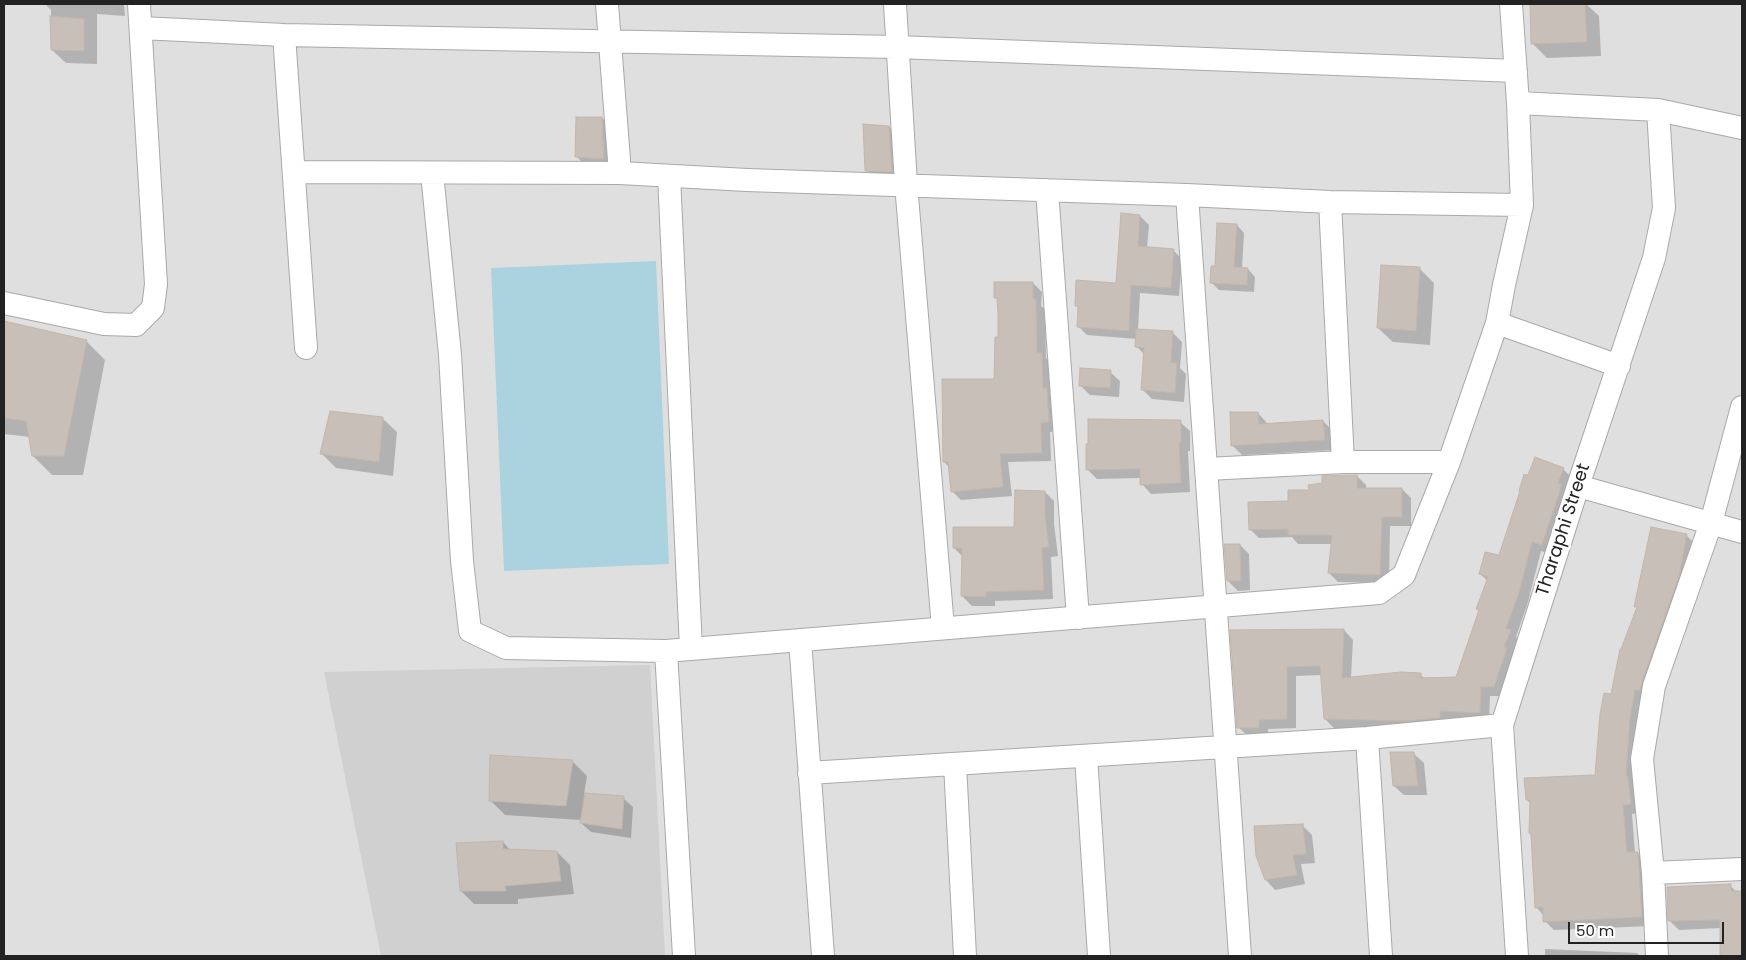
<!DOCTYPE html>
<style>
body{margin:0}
#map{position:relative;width:1746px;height:960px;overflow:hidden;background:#f2efe9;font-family:Poppins,sans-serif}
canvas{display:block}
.frame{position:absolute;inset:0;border:5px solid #222;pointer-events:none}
.scale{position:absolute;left:1568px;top:922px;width:156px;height:22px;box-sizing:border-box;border:2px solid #222;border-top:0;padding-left:6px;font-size:15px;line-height:18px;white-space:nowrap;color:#222;-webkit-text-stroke:4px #fff;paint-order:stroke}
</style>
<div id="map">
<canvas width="1746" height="960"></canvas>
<div class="frame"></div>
<div class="scale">50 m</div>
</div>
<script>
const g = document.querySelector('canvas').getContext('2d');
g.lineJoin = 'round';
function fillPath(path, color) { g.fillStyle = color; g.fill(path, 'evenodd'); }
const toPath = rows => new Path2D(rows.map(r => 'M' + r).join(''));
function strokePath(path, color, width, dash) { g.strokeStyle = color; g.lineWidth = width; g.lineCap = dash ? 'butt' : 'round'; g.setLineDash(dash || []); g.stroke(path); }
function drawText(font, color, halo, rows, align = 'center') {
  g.font = font + ' Poppins,sans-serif'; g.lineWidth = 5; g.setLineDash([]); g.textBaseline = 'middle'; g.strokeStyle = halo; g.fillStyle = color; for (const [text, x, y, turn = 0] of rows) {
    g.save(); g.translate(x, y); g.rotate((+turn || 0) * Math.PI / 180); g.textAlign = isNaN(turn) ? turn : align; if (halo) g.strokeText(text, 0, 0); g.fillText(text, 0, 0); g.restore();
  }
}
fillPath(toPath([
 [4,4,1742,4,1742,956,4,956]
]), '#e0dfdf');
fillPath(toPath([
 [650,665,665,956,381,956,324,672]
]), '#d0d0d0');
fillPath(toPath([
 [656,261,669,564,504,571,491,268]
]), '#aad3df');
fillPath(toPath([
 [45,4,124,4,125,16,97,14,97,64,66,63,52,50,51,10],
 [1555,4,1586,4,1599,16,1601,56,1547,58,1532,43,1531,5],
 [602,118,612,127,613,168,586,166,576,156],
 [889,127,898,137,901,181,876,180,867,170],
 [1140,216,1149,225,1147,248,1173,250,1182,259,1179,296,1140,293,1138,330,1172,332,1182,342,1180,368,1186,374,1184,402,1152,399,1143,390,1145,355,1136,346,1137,339,1087,335,1078,326,1080,309,1076,305,1118,284],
 [1237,225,1244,233,1242,269,1248,269,1255,277,1254,292,1219,290,1211,282,1216,267],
 [1420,269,1434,283,1430,345,1393,342,1378,328],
 [1033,283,1042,292,1041,306,1045,309,1046,358,1051,363,1058,431,1050,432,1051,461,1008,462,1012,496,961,500,952,491,949,467,944,462,995,380,999,338,999,301,995,297],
 [4,322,86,341,105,360,83,475,52,475,33,456,30,437,4,434],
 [1110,372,1120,381,1119,397,1090,395,1081,386],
 [1258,413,1267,423,1267,425,1323,421,1333,431,1334,450,1242,455,1232,445],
 [382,418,397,432,393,476,336,468,321,453],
 [1180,422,1190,431,1190,451,1188,451,1190,492,1151,494,1142,484,1141,478,1097,479,1087,469],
 [1536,459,1564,470,1573,479,1551,554,1541,551,1528,602,1516,637,1519,640,1503,696,1490,696,1489,722,1416,730,1334,728,1325,719,1322,675,1296,676,1296,728,1268,729,1268,736,1248,736,1238,727,1232,631,1344,630,1353,640,1351,678,1420,674,1425,679,1457,678,1480,611,1488,581,1480,574,1500,557],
 [1357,476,1366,485,1366,489,1402,489,1411,498,1411,526,1390,526,1389,583,1338,582,1329,573,1332,544,1298,544,1292,537,1259,538,1250,529,1289,502,1310,491],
 [1045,492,1054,501,1054,524,1058,556,1051,557,1053,599,995,601,995,606,972,606,962,596,963,557,954,548,1015,528],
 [1652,528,1687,536,1696,545,1650,691,1639,813,1632,814,1635,853,1637,853,1647,862,1651,926,1554,930,1545,921,1544,916,1536,907,1531,804,1527,800,1596,776,1612,695,1622,650,1638,609,1636,606],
 [1240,545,1249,554,1250,590,1238,591,1228,581],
 [1414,754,1424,763,1427,795,1404,795,1394,786],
 [572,761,587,776,584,794,623,798,633,807,631,838,591,832,581,823,581,820,505,815,490,800],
 [1303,826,1312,835,1315,863,1301,864,1305,884,1275,890,1266,880],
 [503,842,510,850,557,852,570,865,574,894,518,899,518,904,474,904,461,891],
 [1730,886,1737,892,1742,893,1742,956,1721,956,1721,928,1679,930,1670,921],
 [1545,949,1637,953,1640,956,1545,956]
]), '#0003');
const building = toPath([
 [1530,4,1585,4,1587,42,1531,44,1530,4],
 [50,16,84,19,84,51,51,50,50,16],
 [576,117,602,117,604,159,575,157,576,117],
 [863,124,889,126,892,172,865,171,863,124],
 [1121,213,1140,215,1138,246,1174,249,1171,288,1131,285,1129,331,1077,327,1078,306,1075,306,1076,280,1116,283,1121,213],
 [1217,223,1237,224,1234,267,1248,268,1247,285,1210,283,1211,266,1215,266,1217,223],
 [1381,265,1420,267,1416,331,1377,328,1381,265],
 [994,282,1033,282,1033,299,1036,299,1037,353,1042,353,1043,388,1047,388,1049,422,1041,423,1042,453,1000,454,1003,487,951,492,948,462,943,462,942,379,994,379,995,337,998,337,998,314,997,298,994,298,994,282],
 [4,321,87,340,64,456,32,456,26,421,4,418,4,321],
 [1136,329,1173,331,1171,362,1177,363,1175,393,1141,390,1144,348,1135,347,1136,329],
 [1080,368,1111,370,1110,388,1079,386,1080,368],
 [330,411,383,417,379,462,320,454,330,411],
 [1230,412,1258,412,1259,424,1323,420,1325,440,1231,446,1230,412],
 [1088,419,1181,420,1181,442,1179,442,1181,483,1140,485,1140,469,1086,470,1086,444,1088,444,1088,419],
 [1535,457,1564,468,1558,483,1562,484,1542,545,1532,542,1519,593,1506,628,1511,630,1504,647,1507,648,1494,687,1481,687,1480,713,1440,711,1440,718,1406,721,1324,719,1320,666,1287,667,1287,719,1259,720,1259,728,1237,728,1230,630,1344,629,1342,678,1401,672,1421,673,1421,678,1456,677,1479,610,1476,609,1488,577,1479,574,1485,552,1499,555,1520,491,1519,491,1524,474,1528,475,1535,457],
 [1357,475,1357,488,1402,488,1402,517,1382,517,1380,575,1328,573,1332,535,1288,535,1288,529,1249,530,1248,502,1288,501,1288,490,1309,490,1308,485,1322,483,1322,476,1357,475],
 [1015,490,1045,491,1045,513,1049,547,1042,548,1044,590,986,592,986,597,961,596,962,548,953,548,953,527,1014,527,1015,490],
 [1651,527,1687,534,1679,576,1642,682,1640,691,1635,690,1630,719,1626,776,1628,776,1631,804,1623,805,1627,852,1638,852,1642,917,1543,922,1543,907,1535,908,1531,834,1529,833,1530,800,1526,800,1524,778,1595,775,1600,714,1604,693,1611,694,1620,649,1621,649,1637,607,1634,607,1651,527],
 [1224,544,1240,544,1241,581,1227,581,1224,544],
 [1390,752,1414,752,1418,786,1393,786,1390,752],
 [490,755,573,760,566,806,489,801,490,755],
 [585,793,624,796,622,829,580,823,585,793],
 [1303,824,1306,854,1293,855,1297,875,1265,880,1256,856,1254,826,1303,824],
 [503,841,503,849,557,851,561,881,505,886,506,891,460,891,456,843,503,841],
 [1731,884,1731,891,1742,891,1742,956,1720,956,1720,920,1668,921,1667,887,1731,884]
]);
fillPath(building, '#c7bfb8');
strokePath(building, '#c4b6ab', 1);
const minor = toPath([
 [607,4,620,173],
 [895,4,906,184,943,628],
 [141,28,284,35,897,47,1516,71],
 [284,35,306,348],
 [1518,103,1658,110,1742,128],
 [294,172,620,173,747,180,1187,195,1330,202,1522,205],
 [432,173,450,355,462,561,470,631,506,648,666,651,1379,593,1404,575,1449,462,1497,323,1504,285,1522,205,1518,103,1511,4],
 [669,176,691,649],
 [1047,190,1078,618],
 [1187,195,1240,956],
 [1330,202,1343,462],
 [4,303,104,324,136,325,153,308,156,284,139,4],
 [1497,323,1619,366],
 [1207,469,1343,462,1449,462],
 [1578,486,1742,532],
 [800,640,823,956],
 [666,651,684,956],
 [1367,738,1381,956],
 [1086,756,1099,956],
 [955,764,965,956],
 [809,773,1367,738,1502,725],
 [1653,873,1742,869],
 [1517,956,1502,725,1578,486,1654,258,1664,208,1658,110],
 [1657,956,1653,873,1642,759,1654,686,1711,523,1742,407]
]);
strokePath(minor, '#a9a9a9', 24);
strokePath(minor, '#fff', 22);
drawText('18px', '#222', '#fff', [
 ["Tharaphi Street",1564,530,-72]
]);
</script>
